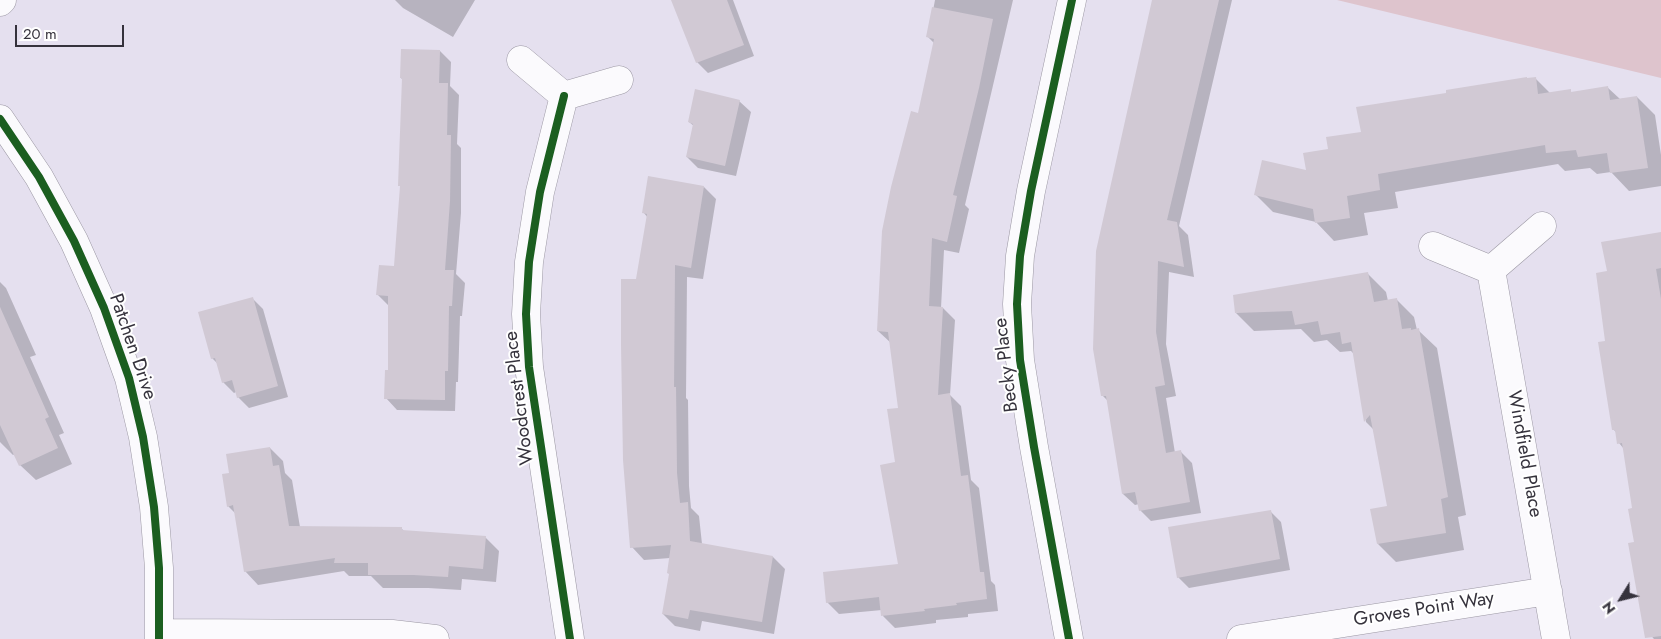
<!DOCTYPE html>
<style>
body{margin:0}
#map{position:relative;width:1661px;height:639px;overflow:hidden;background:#e5e0ef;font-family:Jost,sans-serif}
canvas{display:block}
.north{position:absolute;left:1596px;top:574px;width:50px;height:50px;-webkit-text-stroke:4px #fff;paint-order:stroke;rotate:234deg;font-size:14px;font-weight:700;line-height:20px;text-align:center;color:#35323c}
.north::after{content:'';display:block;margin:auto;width:18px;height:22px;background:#35323c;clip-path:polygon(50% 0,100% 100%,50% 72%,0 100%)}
.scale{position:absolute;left:15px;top:25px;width:109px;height:22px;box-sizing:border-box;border:2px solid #35323c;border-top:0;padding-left:6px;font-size:15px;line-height:18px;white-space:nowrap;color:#35323c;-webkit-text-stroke:4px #fff;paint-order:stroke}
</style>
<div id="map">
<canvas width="1661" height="639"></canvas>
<div class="north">N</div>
<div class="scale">20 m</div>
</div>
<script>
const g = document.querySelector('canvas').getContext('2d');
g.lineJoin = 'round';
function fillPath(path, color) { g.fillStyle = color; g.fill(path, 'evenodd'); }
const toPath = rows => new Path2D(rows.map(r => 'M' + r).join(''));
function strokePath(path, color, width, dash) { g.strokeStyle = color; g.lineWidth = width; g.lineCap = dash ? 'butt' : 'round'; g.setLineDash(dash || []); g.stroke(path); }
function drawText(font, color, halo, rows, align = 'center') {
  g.font = font + ' Jost,sans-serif'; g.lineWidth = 4; g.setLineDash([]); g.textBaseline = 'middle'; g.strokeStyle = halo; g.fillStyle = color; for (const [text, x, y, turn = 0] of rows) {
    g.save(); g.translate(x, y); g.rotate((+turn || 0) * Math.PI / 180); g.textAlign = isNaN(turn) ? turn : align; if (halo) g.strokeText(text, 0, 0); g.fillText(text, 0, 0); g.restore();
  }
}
fillPath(toPath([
 [1337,0,1661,0,1661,78]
]), '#dec4cd');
fillPath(toPath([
 [395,0,475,0,453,37,403,8],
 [672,0,733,0,754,56,708,73,697,62],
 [935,0,1013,0,965,205,969,209,959,253,944,250,941,308,943,308,955,320,950,395,961,406,971,480,979,488,991,581,995,585,998,611,968,614,968,617,936,620,936,623,895,628,883,616,882,610,839,614,827,602,900,565,897,463,900,409,891,343,878,331,934,43,928,37],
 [1154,0,1232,0,1179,226,1188,235,1194,277,1169,272,1166,344,1176,396,1166,398,1175,453,1181,452,1192,463,1201,513,1151,521,1140,510,1139,504,1135,505,1123,494,1108,401,1103,396],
 [440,51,451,62,450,86,459,95,457,144,461,148,461,213,456,274,465,283,462,316,460,316,458,382,456,382,455,411,397,410,386,398,389,371,389,306,377,294,395,267,401,187,403,80,401,78],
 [1535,78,1550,93,1570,90,1572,93,1607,87,1620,99,1637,97,1655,115,1661,155,1661,186,1629,191,1611,172,1597,174,1590,168,1565,171,1558,164,1395,192,1398,208,1364,213,1368,235,1334,241,1316,222,1273,212,1255,194,1307,172,1329,151,1362,133,1448,94],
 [739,101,751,112,736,176,698,168,687,157,694,126,689,122],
 [704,187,716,199,703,279,687,277,686,398,688,400,689,486,691,508,699,516,702,544,773,557,785,569,774,634,702,621,700,631,675,626,663,614,670,575,670,558,644,560,632,547,637,281,648,218,644,213],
 [1661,233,1661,639,1654,639,1645,629,1634,509,1624,449,1619,443,1617,433,1613,429,1606,342,1608,272],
 [1368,274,1386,292,1388,301,1396,299,1414,317,1417,330,1418,330,1437,348,1466,515,1458,517,1464,550,1396,562,1378,544,1389,507,1374,430,1366,422,1354,354,1351,351,1340,352,1327,340,1314,342,1301,329,1254,331,1236,313],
 [0,282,6,288,36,355,30,357,64,433,59,435,72,464,36,480,20,465,15,454,13,455,0,442],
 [252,298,263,309,288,397,249,408,238,397,236,392,234,393,223,382,218,364,212,358],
 [270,448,283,461,285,473,292,480,300,527,401,528,405,532,485,537,499,551,496,582,462,579,461,590,428,588,383,588,371,576,349,576,344,571,258,585,245,571,235,513,228,506,230,475],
 [1270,511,1281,522,1290,570,1189,588,1178,577]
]), '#0003');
fillPath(toPath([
 [671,0,727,0,744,45,696,63],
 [1152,0,1219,0,1167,220,1177,222,1184,267,1158,261,1156,332,1165,385,1155,387,1166,453,1181,450,1190,502,1139,511,1135,492,1122,494,1106,396,1101,396,1093,349,1096,251],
 [932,7,993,19,979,88,953,195,957,196,947,242,932,238,929,306,943,307,938,395,950,393,961,476,968,475,980,572,984,572,987,599,956,603,957,605,924,609,925,611,881,616,879,597,826,603,823,572,898,564,880,465,895,462,887,409,898,408,888,332,877,331,882,231,891,187,911,111,918,113,934,39,926,37],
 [401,49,440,50,439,83,448,83,447,135,451,135,450,201,445,270,454,270,452,306,449,306,448,371,445,371,445,400,384,399,385,370,388,370,388,296,376,295,379,265,394,266,400,186,398,186,402,78,400,78],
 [1527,77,1527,78,1536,77,1538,94,1571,89,1571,92,1608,86,1610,100,1637,96,1648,168,1610,173,1607,153,1578,157,1576,150,1546,153,1545,145,1378,174,1380,190,1347,196,1350,218,1315,223,1313,209,1254,195,1262,160,1306,170,1303,153,1328,149,1326,137,1361,132,1356,107,1446,93,1446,90],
 [695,89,740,100,725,166,686,157,693,124,688,122],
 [648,176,704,186,691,268,675,265,674,387,676,387,677,473,680,503,688,502,690,541,773,556,762,622,690,610,688,619,662,614,669,574,667,573,671,545,630,548,623,460,621,345,621,279,636,279,647,214,642,213],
 [1661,232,1661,268,1656,269,1661,299,1661,636,1645,638,1628,543,1634,542,1628,509,1632,508,1622,443,1617,444,1615,430,1612,430,1598,342,1605,341,1596,273,1607,271,1601,242],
 [1368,272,1374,302,1397,298,1402,329,1411,328,1411,330,1419,328,1448,497,1441,499,1446,533,1377,544,1370,509,1387,506,1370,415,1364,422,1351,342,1342,344,1340,332,1321,335,1318,321,1295,325,1292,311,1235,313,1233,295],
 [253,297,278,386,237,398,232,380,222,383,215,358,211,359,198,312],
 [0,307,49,417,45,419,58,448,19,466,0,425],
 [270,447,273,466,279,465,289,526,402,527,402,530,486,536,483,569,449,566,448,577,414,575,368,575,368,563,334,563,335,558,244,572,233,505,227,507,222,474,229,473,226,454],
 [1271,510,1280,559,1177,578,1168,527]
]), '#d1c9d4');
const street = toPath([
 [0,2,2,0],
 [521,60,564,96,619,80],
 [564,96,540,192,529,262,526,314,529,367,570,639],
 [0,119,39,177,74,241,104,308,129,378,143,437,154,507,159,568,159,639],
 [1433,246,1491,270,1542,226],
 [1491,270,1556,639],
 [160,633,392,634,435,639],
 [1069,639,1034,447,1020,360,1017,304,1020,256,1031,191,1072,0],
 [1241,639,1548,591]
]);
strokePath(street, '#9b97a3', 29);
strokePath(street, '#fbfafd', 28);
strokePath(toPath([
 [564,96,540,192,529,262,526,314,529,367,570,639],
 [0,119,39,177,74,241,104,308,129,378,143,437,154,507,159,568,159,639],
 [1069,639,1034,447,1020,360,1017,304,1020,256,1031,191,1072,0]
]), '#1b5e20', 8);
drawText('19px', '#35323c', '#fff', [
 ["Patchen Drive",132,347,71],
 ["Becky Place",1007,365,-97],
 ["Woodcrest Place",520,398,-97],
 ["Windfield Place",1524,454,80],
 ["Groves Point Way",1424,610,-9]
]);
</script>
